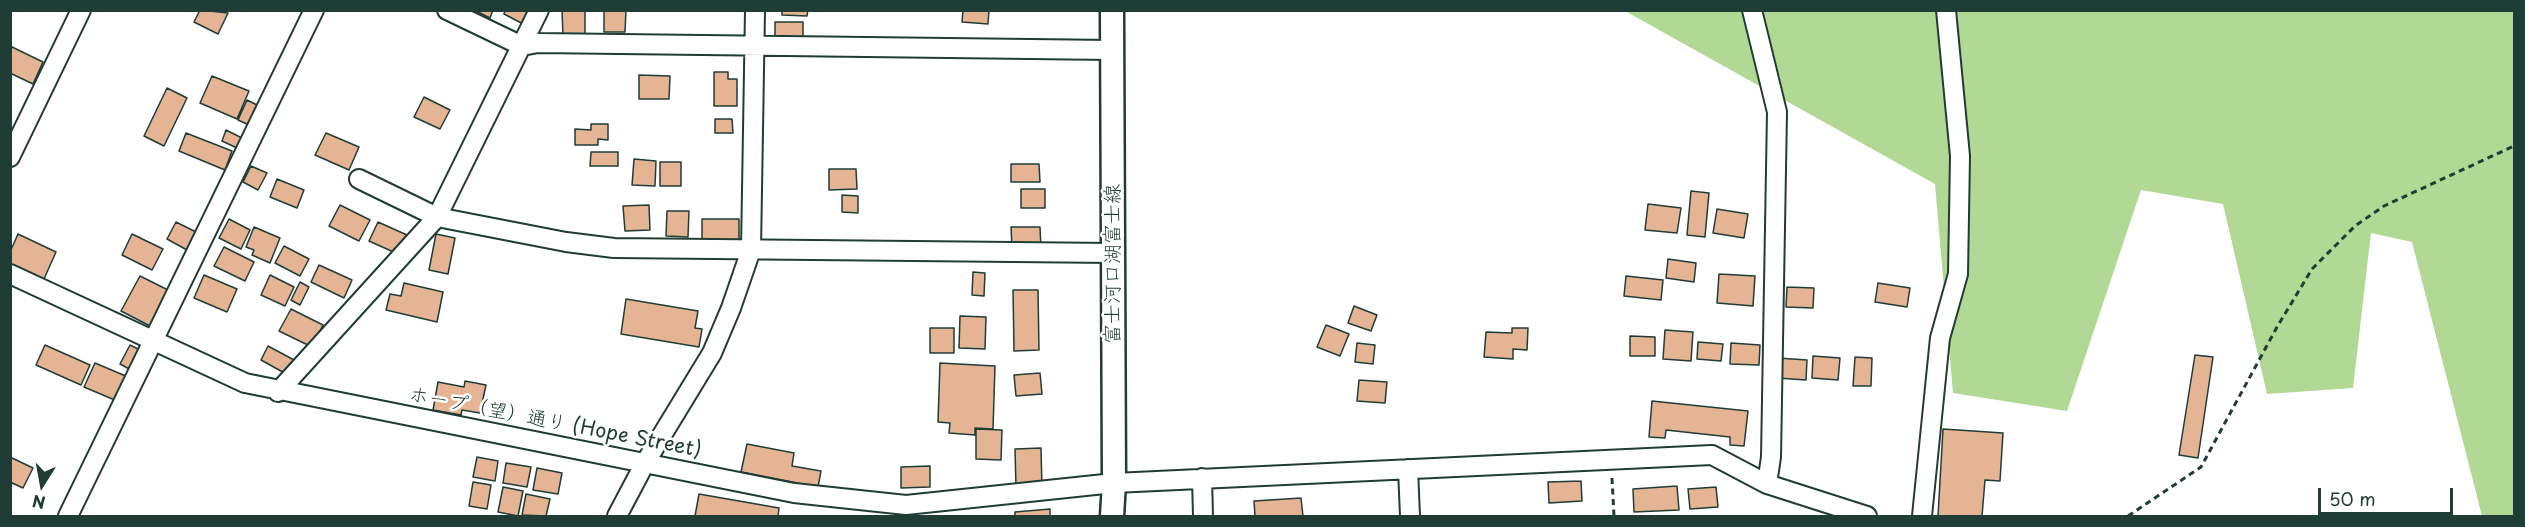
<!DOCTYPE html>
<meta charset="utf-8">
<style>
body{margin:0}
#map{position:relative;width:2525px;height:527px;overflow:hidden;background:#fff;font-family:"Playpen Sans",sans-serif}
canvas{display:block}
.frame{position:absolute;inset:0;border:12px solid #1f3d34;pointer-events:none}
.north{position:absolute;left:12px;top:455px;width:60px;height:60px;-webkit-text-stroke:4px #fff;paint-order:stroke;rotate:191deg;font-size:16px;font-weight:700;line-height:24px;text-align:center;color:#1f3d34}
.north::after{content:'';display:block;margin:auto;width:21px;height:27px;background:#1f3d34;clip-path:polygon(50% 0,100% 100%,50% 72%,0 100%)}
.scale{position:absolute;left:2318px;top:488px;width:135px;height:27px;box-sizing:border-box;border:3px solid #1f3d34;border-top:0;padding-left:8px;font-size:18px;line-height:21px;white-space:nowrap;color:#1f3d34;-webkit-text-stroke:4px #fff;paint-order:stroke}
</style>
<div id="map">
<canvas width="2525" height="527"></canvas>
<div class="frame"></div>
<div class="north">N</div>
<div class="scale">50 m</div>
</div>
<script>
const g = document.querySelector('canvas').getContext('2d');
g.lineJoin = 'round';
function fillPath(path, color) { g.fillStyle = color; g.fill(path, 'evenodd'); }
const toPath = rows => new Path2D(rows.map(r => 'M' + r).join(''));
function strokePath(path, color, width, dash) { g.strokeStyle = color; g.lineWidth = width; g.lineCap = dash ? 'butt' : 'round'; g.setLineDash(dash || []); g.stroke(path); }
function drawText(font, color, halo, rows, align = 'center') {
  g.font = font + ' "Playpen Sans","Klee One",sans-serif'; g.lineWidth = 5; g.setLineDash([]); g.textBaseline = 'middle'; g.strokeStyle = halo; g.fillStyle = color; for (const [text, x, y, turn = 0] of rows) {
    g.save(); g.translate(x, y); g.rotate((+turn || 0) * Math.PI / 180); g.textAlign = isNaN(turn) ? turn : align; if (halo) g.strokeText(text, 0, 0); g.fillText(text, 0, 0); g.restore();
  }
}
fillPath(toPath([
 [1625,11,2514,11,2514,516,2482,516,2412,242,2371,233,2353,388,2267,394,2223,204,2141,190,2067,411,1953,393,1935,184]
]), '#b1d894');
const building = toPath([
 [200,10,228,13,218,34,194,22,200,10],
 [474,10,493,10,490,18,474,10],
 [505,10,534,11,527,26,504,14,505,10],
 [562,10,585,10,585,36,563,36,562,10],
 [604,10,626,10,625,32,604,32,604,10],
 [782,10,808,10,807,16,782,15,782,10],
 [963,10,989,10,988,24,962,22,963,10],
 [775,22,803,22,803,41,775,41,775,22],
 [10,46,43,62,33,84,10,73,10,46],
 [714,72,728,72,728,79,737,79,737,106,714,106,714,72],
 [639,75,670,76,669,99,639,99,639,75],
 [212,76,249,91,237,119,200,103,212,76],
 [167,88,187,98,164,146,144,136,167,88],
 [424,97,450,110,440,129,414,117,424,97],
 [247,100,257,105,249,125,238,120,247,100],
 [715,119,732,119,733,133,715,133,715,119],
 [591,124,608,124,608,140,598,139,598,145,575,145,575,129,591,130,591,124],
 [226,130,242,138,237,148,222,141,226,130],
 [186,133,232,151,225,170,179,151,186,133],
 [326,133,359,147,349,170,315,155,326,133],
 [591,152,618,152,618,166,590,166,591,152],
 [634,159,656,161,655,186,632,185,634,159],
 [660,162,681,162,681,186,660,186,660,162],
 [1011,164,1039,164,1040,182,1011,182,1011,164],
 [251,166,267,173,258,190,243,182,251,166],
 [829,169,856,169,857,189,829,190,829,169],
 [277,179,304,190,297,208,270,197,277,179],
 [1021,189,1045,189,1045,208,1021,208,1021,189],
 [1691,191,1709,193,1705,237,1687,235,1691,191],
 [842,195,858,196,858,213,842,212,842,195],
 [1648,204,1681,208,1677,233,1645,230,1648,204],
 [340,205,370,220,359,241,329,226,340,205],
 [649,205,650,230,625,231,623,206,649,205],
 [1717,209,1748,214,1744,238,1713,233,1717,209],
 [667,211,689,211,688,237,666,236,667,211],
 [229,219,250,230,241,249,219,238,229,219],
 [702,219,739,219,739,241,702,241,702,219],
 [176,222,196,232,187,250,167,239,176,222],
 [378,222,407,235,398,254,369,241,378,222],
 [254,227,280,238,270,263,252,255,254,250,246,247,254,227],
 [1011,227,1040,227,1041,249,1012,249,1011,227],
 [18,234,56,252,44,279,10,264,10,252,18,234],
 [132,234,163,249,152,270,122,255,132,234],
 [436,234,455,238,448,274,429,270,436,234],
 [284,246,309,259,300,276,275,263,284,246],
 [224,247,254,262,245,281,214,266,224,247],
 [1668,259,1696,263,1694,282,1666,278,1668,259],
 [319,265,352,280,344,298,311,282,319,265],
 [973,272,985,273,984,296,972,295,973,272],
 [1719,274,1755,276,1753,306,1717,303,1719,274],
 [204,275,237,289,227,312,194,298,204,275],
 [270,275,294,287,285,306,261,295,270,275],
 [140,276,168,290,150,326,121,311,140,276],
 [1626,276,1663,280,1661,300,1624,296,1626,276],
 [300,282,309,287,300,305,291,300,300,282],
 [404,283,443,292,437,322,386,310,390,294,401,296,404,283],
 [1878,283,1910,288,1907,307,1875,302,1878,283],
 [1787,287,1814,288,1813,308,1786,307,1787,287],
 [1013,290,1038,290,1039,350,1014,351,1013,290],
 [626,299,698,311,695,328,702,329,699,347,621,334,626,299],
 [1354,306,1377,315,1371,331,1348,323,1354,306],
 [291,309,323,325,312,347,279,331,291,309],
 [960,316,986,317,985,349,959,348,960,316],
 [1326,325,1349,334,1340,356,1317,347,1326,325],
 [930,328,954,328,954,353,930,353,930,328],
 [1512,328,1528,328,1527,350,1513,349,1513,359,1484,357,1486,332,1512,333,1512,328],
 [1665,330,1693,332,1691,361,1663,359,1665,330],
 [1630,336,1655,337,1655,356,1630,356,1630,336],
 [1698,342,1723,344,1721,361,1697,359,1698,342],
 [1357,343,1375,345,1373,364,1355,362,1357,343],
 [1731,343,1760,345,1759,365,1730,364,1731,343],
 [45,345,90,365,81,385,36,365,45,345],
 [130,345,144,352,133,371,120,364,130,345],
 [268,346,296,361,288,375,261,360,268,346],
 [2195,355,2213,357,2198,458,2179,455,2195,355],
 [1813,356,1840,358,1838,380,1812,378,1813,356],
 [1855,357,1872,358,1871,386,1853,386,1855,357],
 [1778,358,1807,360,1806,380,1777,378,1778,358],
 [95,363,128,377,117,401,84,387,95,363],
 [940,363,995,366,993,429,975,428,975,435,949,433,950,423,938,422,940,363],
 [1040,373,1042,394,1016,396,1014,375,1040,373],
 [1359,380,1387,382,1385,403,1357,401,1359,380],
 [465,381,486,385,480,413,462,410,461,415,433,410,438,382,464,387,465,381],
 [1652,401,1748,411,1744,446,1730,445,1730,437,1666,430,1665,438,1649,437,1652,401],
 [976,429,1002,430,1001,460,976,459,976,429],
 [1943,429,2003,433,2000,481,1985,480,1982,516,1938,516,1943,429],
 [747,444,794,453,792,466,821,471,818,487,741,472,747,444],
 [1041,448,1042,488,1016,488,1015,449,1041,448],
 [10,457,33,468,23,488,10,482,10,457],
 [477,457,498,461,495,481,473,477,477,457],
 [506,463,531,467,527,487,503,483,506,463],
 [930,466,930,487,901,488,901,467,930,466],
 [537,468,562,473,558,494,533,490,537,468],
 [1581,481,1582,501,1549,503,1548,482,1581,481],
 [473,482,491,485,487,509,469,506,473,482],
 [1677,486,1679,510,1634,512,1633,489,1677,486],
 [503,487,523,491,518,516,498,512,503,487],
 [1716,487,1718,507,1690,509,1688,489,1716,487],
 [526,494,550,499,546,516,522,515,526,494],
 [699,494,779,508,778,516,695,516,699,494],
 [1301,498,1303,516,1255,516,1254,501,1301,498],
 [1050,509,1050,516,1015,516,1015,512,1050,509]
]);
fillPath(building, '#e4b495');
strokePath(building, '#1f3d34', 1.5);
const minor = toPath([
 [447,10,522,46,538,43,1112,50],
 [1752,10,1777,112,1771,457,1767,484],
 [10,157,81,10],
 [359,179,437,217,566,242,614,248,1113,253],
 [10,274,245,383,794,493,906,505,1114,483,1712,455,1767,484,1867,516],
 [278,392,437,217,539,10],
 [1408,469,1410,516],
 [1202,478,1203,516],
 [68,516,314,10],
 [617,516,645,463,712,353,731,308,751,250,755,10],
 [1922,516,1940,338,1958,274,1960,156,1946,10]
]);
const major = toPath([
 [1112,516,1114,483,1112,10]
]);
strokePath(minor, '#1f3d34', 22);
strokePath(major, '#1f3d34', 27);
strokePath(toPath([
 [1612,478,1614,516],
 [2128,516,2201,467,2277,327,2312,269,2355,226,2384,206,2514,146]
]), '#1f3d34', 3, [6, 4.5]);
strokePath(minor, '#fff', 18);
strokePath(major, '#fff', 22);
drawText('20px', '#1f3d34', '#fff', [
 ["富士河口湖富士線",1113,264,-90],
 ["ホープ（望）通り (Hope Street)",555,423,11]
]);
</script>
